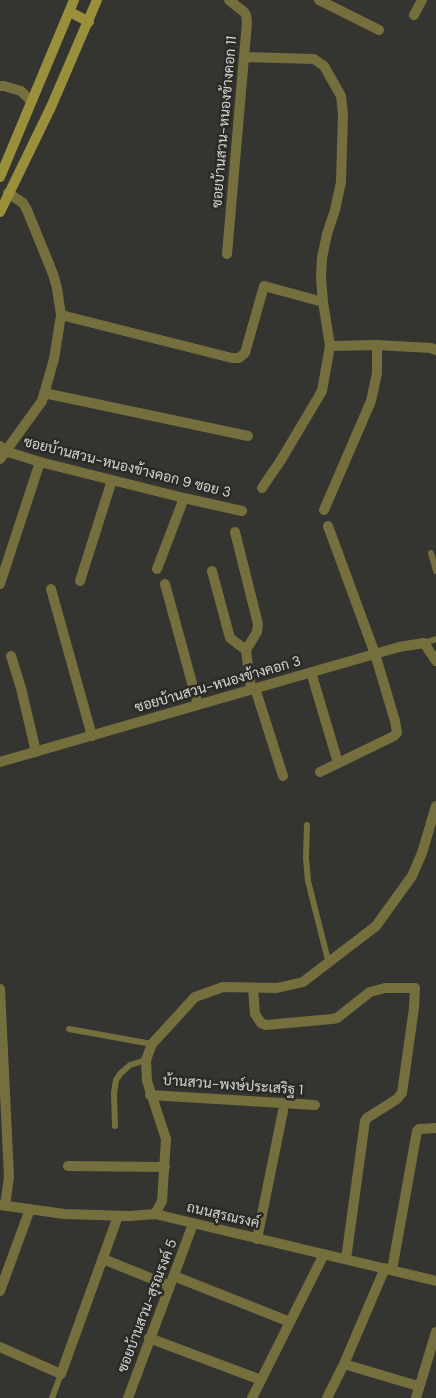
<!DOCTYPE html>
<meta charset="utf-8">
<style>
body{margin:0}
canvas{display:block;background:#343430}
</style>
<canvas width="436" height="1398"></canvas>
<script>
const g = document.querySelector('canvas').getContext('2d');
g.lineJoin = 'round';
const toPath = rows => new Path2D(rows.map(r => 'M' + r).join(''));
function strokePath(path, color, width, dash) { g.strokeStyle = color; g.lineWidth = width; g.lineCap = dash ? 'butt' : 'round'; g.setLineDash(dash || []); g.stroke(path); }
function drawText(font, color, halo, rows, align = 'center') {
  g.font = font + ' "DM Sans",Sarabun,sans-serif'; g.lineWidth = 5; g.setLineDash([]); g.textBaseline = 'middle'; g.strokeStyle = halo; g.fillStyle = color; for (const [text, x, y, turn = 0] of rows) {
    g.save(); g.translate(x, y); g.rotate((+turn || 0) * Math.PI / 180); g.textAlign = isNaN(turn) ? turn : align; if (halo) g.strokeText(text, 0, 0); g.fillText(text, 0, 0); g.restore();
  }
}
strokePath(toPath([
 [431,553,436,571],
 [424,643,436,639],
 [307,825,306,858,308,881,329,964],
 [69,1029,152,1044],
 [115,1126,114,1093,116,1080,120,1074,130,1065,146,1060],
 [52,1398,61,1374]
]), '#756f3d', 6);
strokePath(toPath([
 [319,0,379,30],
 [414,15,422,0],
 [244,57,314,59,324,66,341,96,343,114,341,182,335,210,327,234,322,258,321,278,323,302],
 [0,86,4,86,21,91,31,101],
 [227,254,247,22,246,15,244,12,229,0],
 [61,315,232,358,239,358,245,353,264,286,323,302,330,346,322,391,281,460,262,488],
 [330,346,377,345,431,348,436,350],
 [44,393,248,436],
 [0,446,5,451,40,462,184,498,242,511],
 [0,459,42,401,54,359,61,315,57,288,53,274,27,210,23,203,8,193],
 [324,510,371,401,377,373,377,345],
 [235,532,258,624,257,632,246,650,251,690],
 [157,569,184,498],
 [212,571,230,638,246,650],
 [80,581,112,480],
 [0,584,40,462],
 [165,584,198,705],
 [51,589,92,736],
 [11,656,21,688,36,752],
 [311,672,338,763],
 [255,688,283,776],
 [0,762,399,647,424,643,436,661],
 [320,772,394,736,397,733,395,721,375,654,328,526],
 [253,988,255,1014,261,1023,266,1025,332,1019,337,1018,370,992,385,988,415,988,414,1008,402,1093,397,1099,367,1118,365,1121,346,1259],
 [0,989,9,1177,5,1206],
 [150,1095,315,1105],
 [68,1166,165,1167],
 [0,1205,64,1214,130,1216,155,1214,436,1281],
 [155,1214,162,1201,166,1139,147,1081,146,1060,152,1044,195,997,223,987,277,988,303,982,376,926,412,876,422,853,436,806],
 [257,1239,283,1111],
 [103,1259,170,1286],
 [392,1270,417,1131,419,1129,436,1128],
 [174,1276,290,1322],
 [0,1291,30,1209],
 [149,1338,261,1380],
 [0,1347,61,1374,118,1216],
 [344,1364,418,1386],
 [128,1398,193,1224],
 [252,1398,324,1254],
 [327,1398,344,1364,385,1268],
 [416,1398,436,1332]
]), '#756f3d', 10);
strokePath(toPath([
 [70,12,89,22],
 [0,177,74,0],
 [0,212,51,107,97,0]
]), '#9a8f3b', 10);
drawText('14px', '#d6d6d4', '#2a2a26', [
 ["ซอยบ้านสวน-หนองข้างคอก 11",225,122,-85],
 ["ซอยบ้านสวน-หนองข้างคอก 9 ซอย 3",127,468,14],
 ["ซอยบ้านสวน-หนองข้างคอก 3",218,685,-16],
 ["บ้านสวน-พงษ์ประเสริฐ 1",233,1086,4],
 ["ถนนสุรณรงค์",223,1216,13],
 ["ซอยบ้านสวน-สุรณรงค์ 5",148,1306,-69]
]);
</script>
